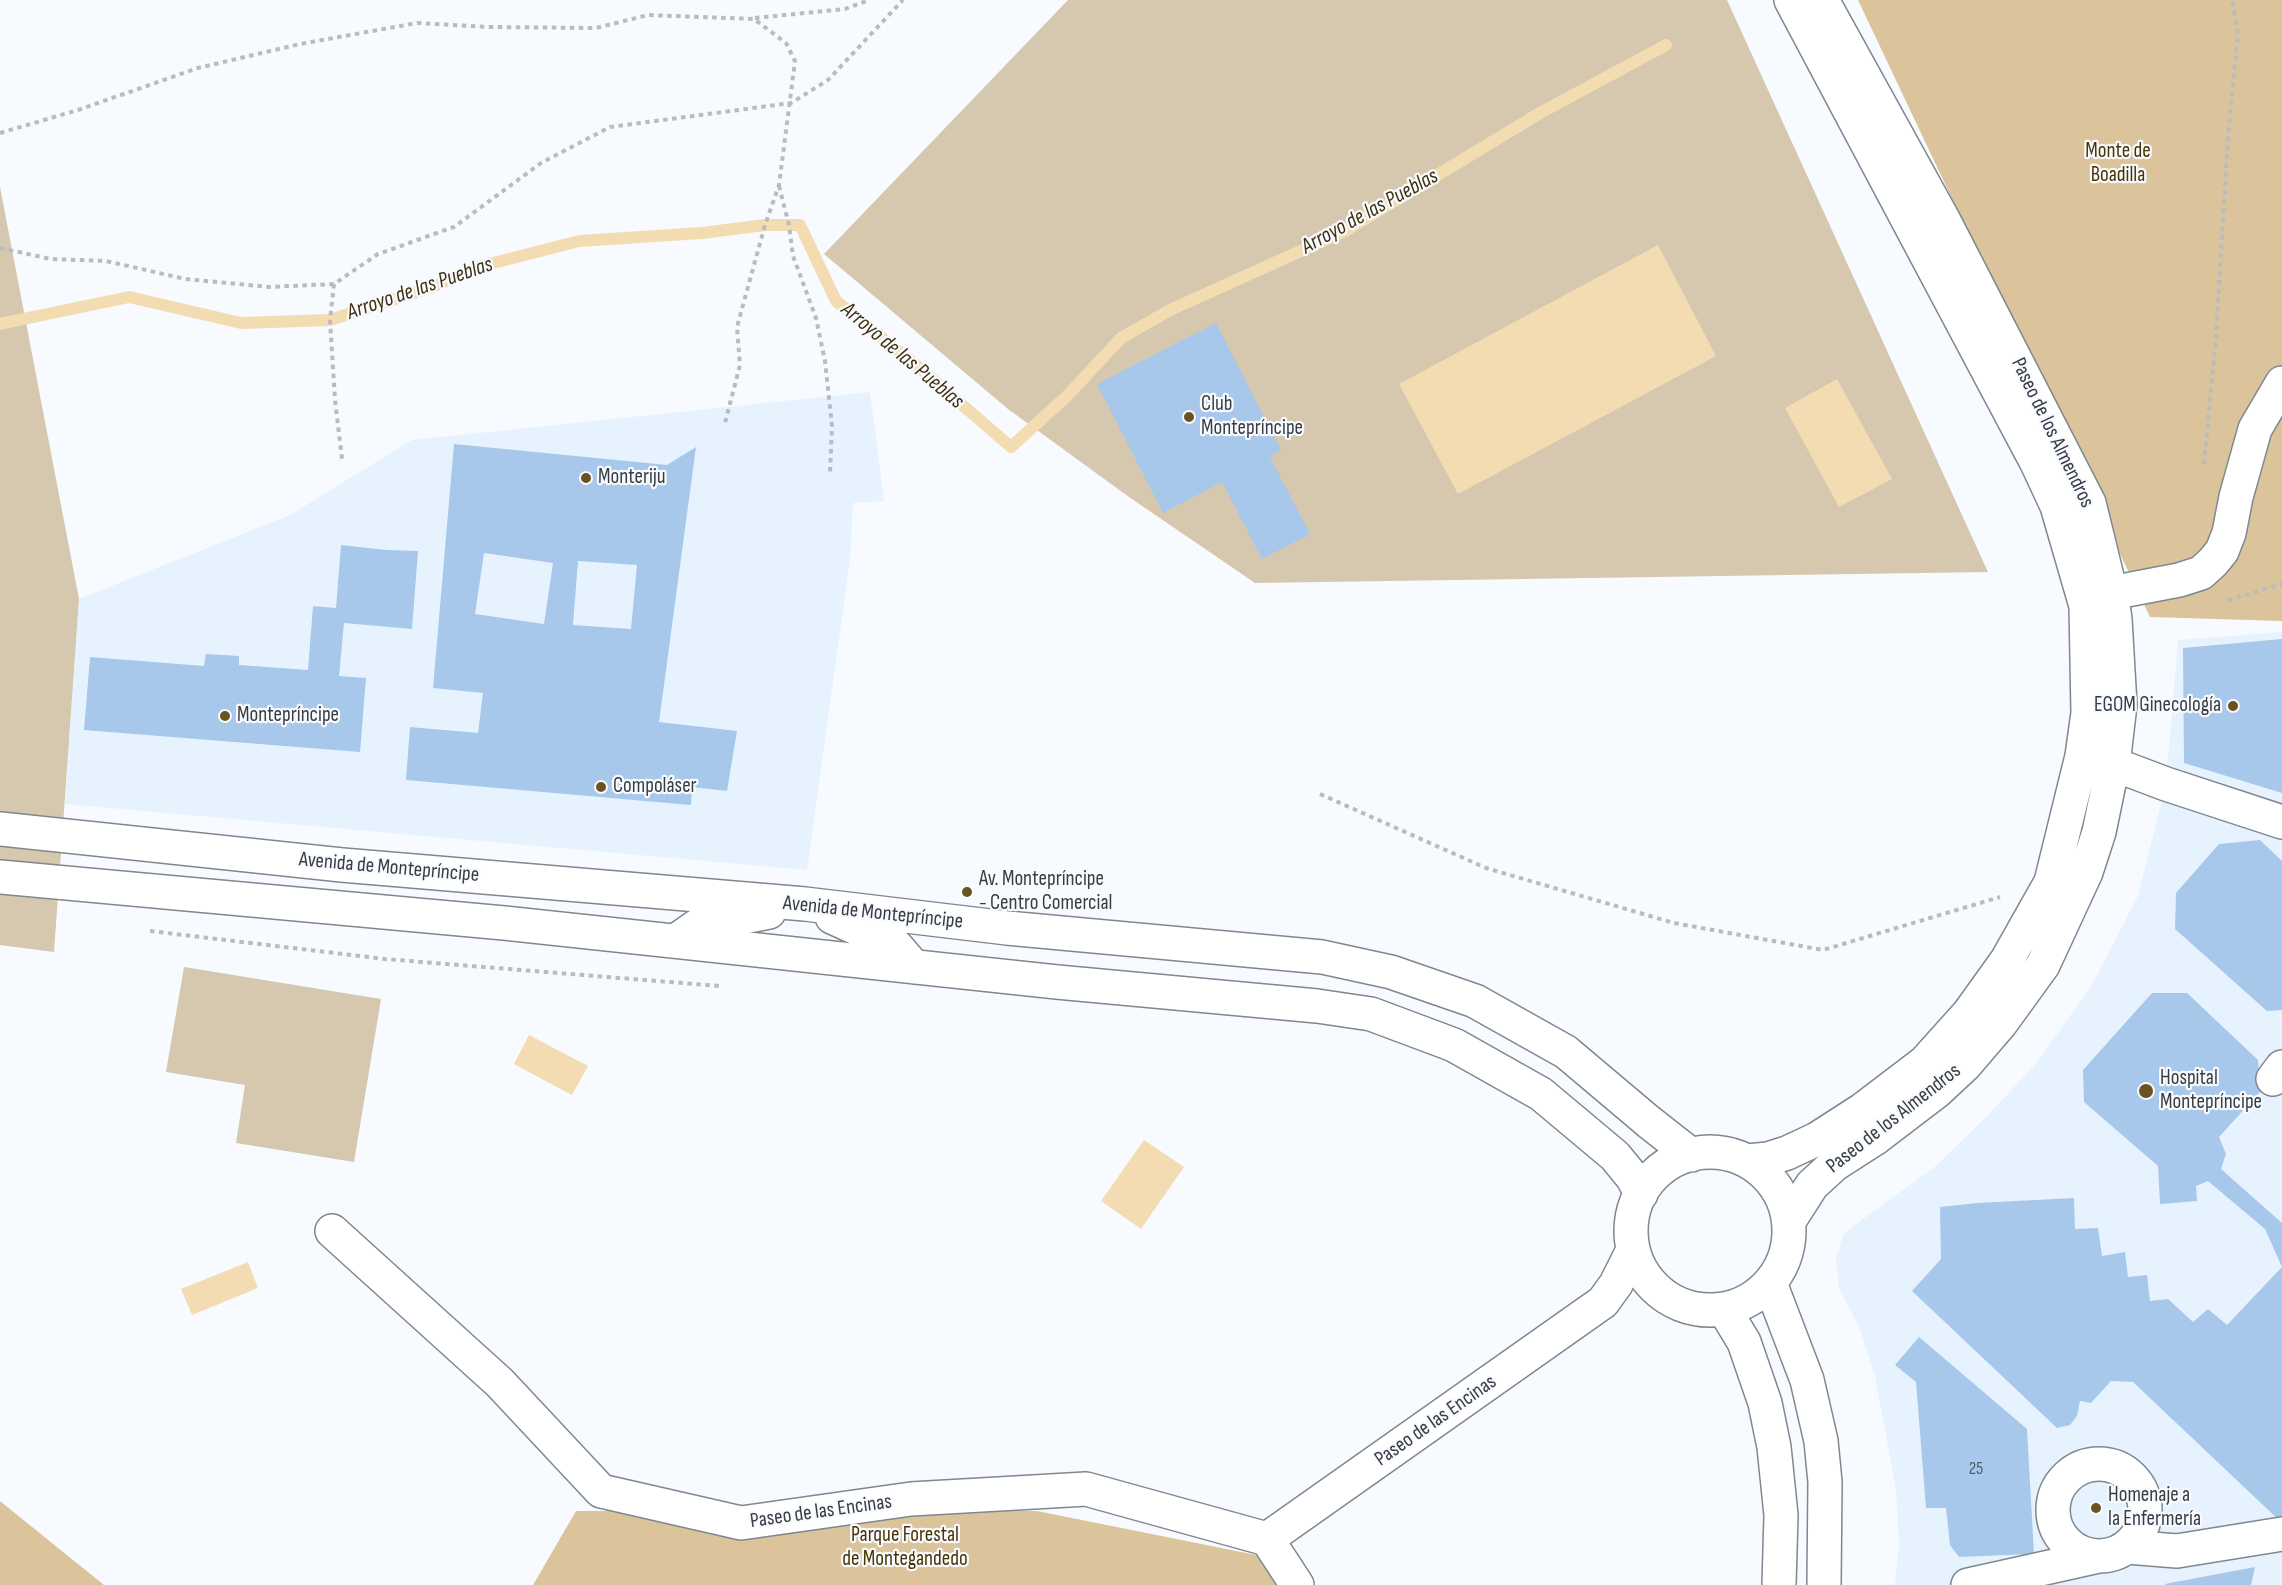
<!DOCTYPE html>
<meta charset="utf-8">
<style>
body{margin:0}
canvas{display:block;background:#f7fafe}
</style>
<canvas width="2282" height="1585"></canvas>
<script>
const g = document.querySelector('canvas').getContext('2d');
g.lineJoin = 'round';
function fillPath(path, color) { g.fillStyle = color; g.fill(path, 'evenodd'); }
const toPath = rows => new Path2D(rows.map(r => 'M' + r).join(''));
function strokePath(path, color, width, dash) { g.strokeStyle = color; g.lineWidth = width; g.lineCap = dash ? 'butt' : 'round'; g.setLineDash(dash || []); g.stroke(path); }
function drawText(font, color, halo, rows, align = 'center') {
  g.font = font + ' "Sofia Sans Condensed",sans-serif'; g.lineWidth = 4.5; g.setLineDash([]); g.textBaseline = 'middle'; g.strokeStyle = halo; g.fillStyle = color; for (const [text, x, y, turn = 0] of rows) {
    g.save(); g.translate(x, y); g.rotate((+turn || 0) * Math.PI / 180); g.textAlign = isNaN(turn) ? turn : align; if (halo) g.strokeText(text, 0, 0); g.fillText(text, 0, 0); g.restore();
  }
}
fillPath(toPath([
 [870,392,884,501,853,503,850,559,807,870,65,804,79,599,290,515,412,440],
 [2282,632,2282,1585,1895,1585,1899,1545,1896,1489,1875,1376,1860,1329,1839,1288,1836,1257,1844,1233,1936,1166,1986,1117,2035,1065,2092,985,2138,896,2166,784,2178,640]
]), '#e7f2ff');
fillPath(toPath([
 [1068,0,1727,0,1988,572,1255,583,1129,497,1008,409,824,254],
 [0,187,79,599,54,952,0,945],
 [184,967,381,999,354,1162,236,1143,245,1085,166,1072]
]), '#d6c8ae');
fillPath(toPath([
 [1858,0,2282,0,2282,621,2150,617],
 [0,1501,104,1585,0,1585],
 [576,1511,1037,1511,1266,1557,1278,1585,533,1585]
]), '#dbc49b');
fillPath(toPath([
 [1658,245,1716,356,1458,494,1399,384],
 [1837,379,1892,479,1839,507,1785,408],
 [529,1035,588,1066,572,1095,514,1064],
 [1144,1140,1184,1167,1141,1229,1101,1201],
 [248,1262,258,1288,192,1315,181,1289]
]), '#f4dcb2');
strokePath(toPath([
 [0,324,129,297,241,323,330,320,432,287,478,267,579,241,702,233,765,225,800,225,836,301,922,370,1011,447,1068,395,1121,338,1170,310,1345,231,1540,113,1666,45]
]), '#f4dcb2', 12);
fillPath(toPath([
 [1216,323,1281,450,1270,457,1310,534,1262,559,1222,482,1163,513,1097,384],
 [454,444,667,465,696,447,659,722,737,731,727,791,692,787,691,805,406,780,410,727,478,733,483,693,433,688],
 [484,553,553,563,544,624,475,614],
 [578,561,637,565,631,629,573,625],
 [341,545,387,550,418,551,412,629,344,623,339,676,366,678,360,752,84,730,90,657,204,666,206,654,239,656,239,665,308,670,313,606,336,608],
 [2282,639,2282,793,2184,763,2183,648],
 [2260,840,2282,861,2282,1010,2267,1011,2175,929,2176,893,2219,844],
 [2152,993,2187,993,2258,1060,2260,1092,2219,1137,2226,1154,2221,1169,2282,1223,2282,1523,2133,1382,2111,1381,2091,1403,2080,1401,2077,1416,2070,1425,2057,1428,1912,1291,1941,1259,1940,1207,1978,1203,2074,1198,2075,1229,2098,1228,2102,1256,2125,1252,2128,1277,2147,1275,2150,1301,2168,1299,2193,1322,2208,1309,2227,1325,2282,1267,2265,1229,2208,1181,2196,1186,2197,1201,2160,1204,2158,1166,2084,1102,2083,1070],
 [1919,1337,2027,1429,2034,1554,1959,1557,1950,1545,1946,1508,1926,1508,1916,1382,1895,1365],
 [2255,1567,2251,1585,2166,1585,2165,1584]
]), '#a7c8eb');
const minor = toPath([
 [2111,593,2179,580,2201,573,2213,562,2222,551,2229,533,2236,497,2255,429,2282,383],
 [2113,764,2166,784,2282,822],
 [0,829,342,865,805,904,1007,928,1322,957,1391,972,1475,1001,1566,1052,1649,1122,1691,1155],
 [0,877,504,923,1057,982,1317,1006,1371,1014,1454,1045,1541,1094,1615,1156,1633,1178,1641,1194],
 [832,917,896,946,914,967],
 [677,940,697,926,769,912],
 [2273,1079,2282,1067],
 '1631 1231a79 79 0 1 1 158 0a79 79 0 1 1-158 0Z',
 [1748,1161,1768,1159,1787,1153,1817,1139,1862,1110,1925,1062,1969,1013,2007,960,2051,882,2082,756,2088,713,2086,606,2057,506,2037,463,1791,0],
 [1789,1221,1812,1185,1835,1164,1877,1137,1936,1092,1965,1065,2001,1023,2043,965,2086,872,2099,832,2113,764,2120,705,2115,619,2111,593,2089,503,1944,221,1822,0],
 [332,1231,500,1383,601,1491,741,1523,911,1499,1086,1489,1267,1539,1297,1585],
 [1770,1283,1807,1380,1821,1441,1825,1482,1824,1585],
 [1724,1309,1744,1342,1765,1403,1774,1447,1781,1515,1779,1585],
 '2053 1510a46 46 0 1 1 92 0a46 46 0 1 1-92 0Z',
 [1267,1539,1603,1302,1616,1284,1633,1250],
 [2127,1547,2177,1551,2282,1534],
 [1968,1585,2099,1556]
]);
strokePath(minor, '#7f878f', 36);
strokePath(toPath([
 [755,18,845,9,869,0],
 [0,133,78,110,198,68,300,44,417,23,491,27,596,28,648,15,754,19,786,43,795,61,779,185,765,225,737,327,740,365,725,423],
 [779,186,789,225,793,256,816,318,825,361,832,426,830,473],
 [0,248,51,259,106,261,185,279,270,287,334,284,378,254,454,227,541,163,610,127,791,103,828,80,903,0],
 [334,284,330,320,335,400,342,459],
 [2204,464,2216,338,2228,137,2238,34,2232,0],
 [2228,600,2282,584],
 [1320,794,1486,868,1674,923,1823,950,2000,897],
 [150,931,385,959,719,986]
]), '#b8bbbf', 4, [4.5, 4.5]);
strokePath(minor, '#fff', 33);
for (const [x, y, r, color] of [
 [1189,417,6,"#6a5222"],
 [586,478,6,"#6a5222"],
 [2233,706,6,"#6a5222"],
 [225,716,6,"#6a5222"],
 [601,787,6,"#6a5222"],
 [967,892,6,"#6a5222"],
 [2146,1091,8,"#6a5222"],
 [2096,1508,6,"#6a5222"]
]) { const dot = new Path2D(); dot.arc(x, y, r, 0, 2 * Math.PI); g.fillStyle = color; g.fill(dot); strokePath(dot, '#f7fafe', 2); }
drawText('18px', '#545f6b', null, [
 ["25",1976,1469]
]);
drawText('21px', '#4b3300', '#f7fafe', [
 ["Monte de",2118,152],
 ["Boadilla",2118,176],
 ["Parque Forestal",905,1536],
 ["de Montegandedo",905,1560]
]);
drawText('21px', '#393c40', '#f7fafe', [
 ["Club",1201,405],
 ["Montepríncipe",1201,429],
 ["Monteriju",598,478],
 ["EGOM Ginecología",2221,706,"right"],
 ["Montepríncipe",237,716],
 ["Compoláser",613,787],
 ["Av. Montepríncipe",979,880],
 ["- Centro Comercial",979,904],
 ["Hospital",2160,1079],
 ["Montepríncipe",2160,1103],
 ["Homenaje a",2108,1496],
 ["la Enfermería",2108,1520]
], 'left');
drawText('21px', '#393c40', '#f7fafe', [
 ["Paseo de los Almendros",2052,433,64],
 ["Avenida de Montepríncipe",389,868,5],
 ["Avenida de Montepríncipe",873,913,6],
 ["Paseo de los Almendros",1894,1119,-38],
 ["Paseo de las Encinas",1436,1421,-35],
 ["Paseo de las Encinas",821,1512,-8]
]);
drawText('italic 22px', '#41300e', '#f7fafe', [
 ["Arroyo de las Pueblas",1370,212,-29],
 ["Arroyo de las Pueblas",420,289,-19],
 ["Arroyo de las Pueblas",902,356,40]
]);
</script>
